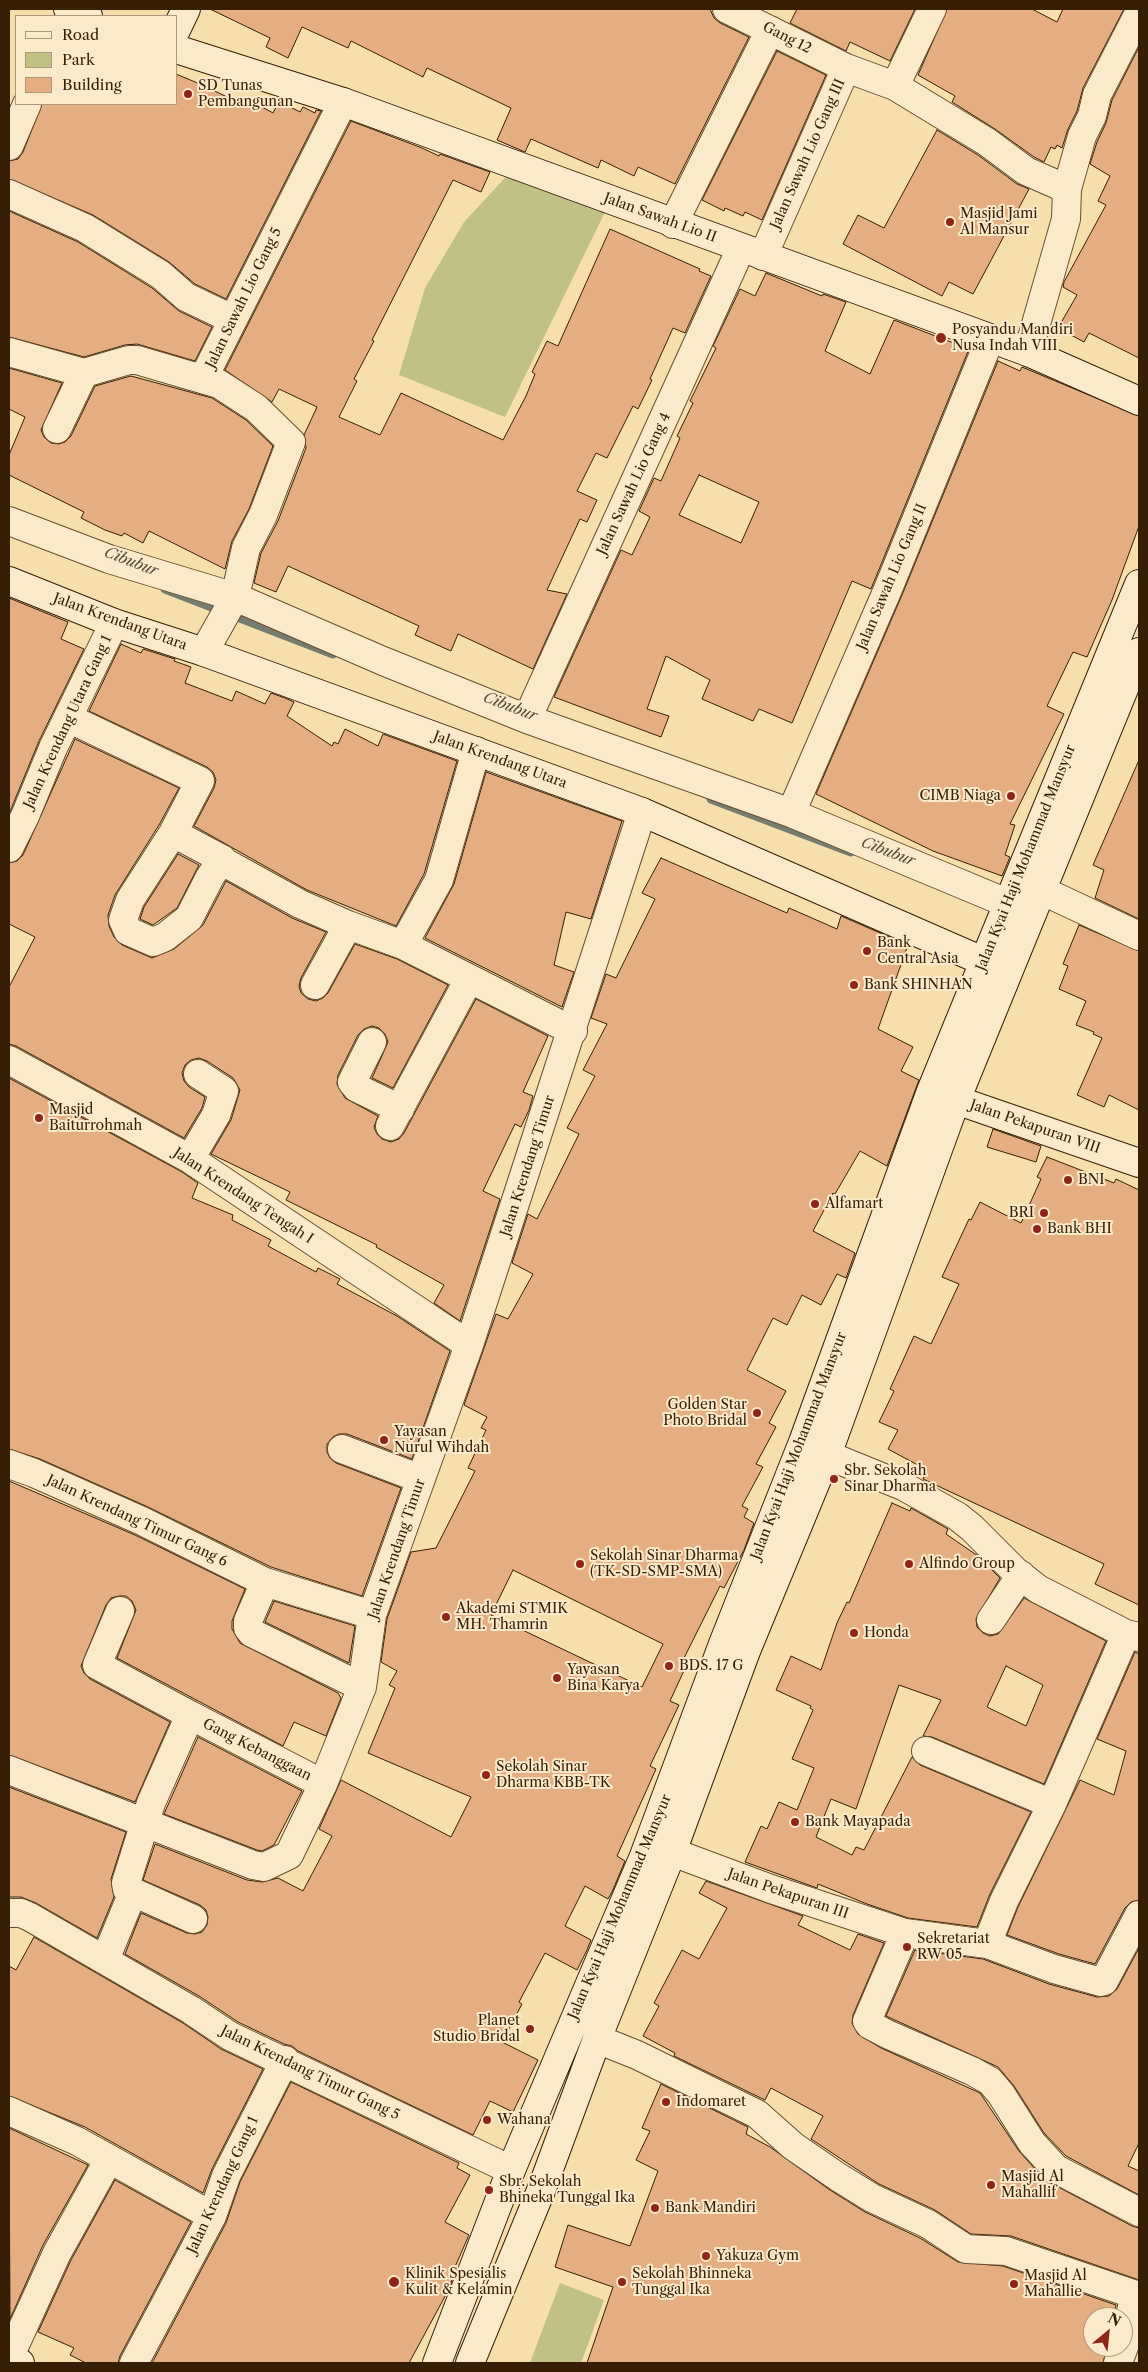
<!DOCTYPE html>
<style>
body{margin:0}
#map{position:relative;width:1148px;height:2372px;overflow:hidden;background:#f7dead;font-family:"Libre Caslon Text",serif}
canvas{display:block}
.frame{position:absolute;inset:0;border:10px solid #361f05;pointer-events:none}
.legend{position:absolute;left:15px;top:15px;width:162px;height:90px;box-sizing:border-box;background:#faeaca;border:1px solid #ac997b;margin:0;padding:6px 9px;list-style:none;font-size:15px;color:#361f05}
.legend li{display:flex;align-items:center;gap:10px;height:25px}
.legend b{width:25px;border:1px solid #ac997b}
.north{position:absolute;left:1083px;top:2307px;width:50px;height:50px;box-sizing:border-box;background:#faeaca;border:1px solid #ac997b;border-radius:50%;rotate:28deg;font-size:14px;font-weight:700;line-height:20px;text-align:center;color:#361f05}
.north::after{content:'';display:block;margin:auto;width:18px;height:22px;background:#8f2418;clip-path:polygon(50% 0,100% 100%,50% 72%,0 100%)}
</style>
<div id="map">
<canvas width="1148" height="2372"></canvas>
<div class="frame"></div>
<ul class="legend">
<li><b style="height:6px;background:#faeaca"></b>Road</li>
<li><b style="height:14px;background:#c1c087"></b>Park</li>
<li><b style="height:14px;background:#e4ae82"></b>Building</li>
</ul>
<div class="north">N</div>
</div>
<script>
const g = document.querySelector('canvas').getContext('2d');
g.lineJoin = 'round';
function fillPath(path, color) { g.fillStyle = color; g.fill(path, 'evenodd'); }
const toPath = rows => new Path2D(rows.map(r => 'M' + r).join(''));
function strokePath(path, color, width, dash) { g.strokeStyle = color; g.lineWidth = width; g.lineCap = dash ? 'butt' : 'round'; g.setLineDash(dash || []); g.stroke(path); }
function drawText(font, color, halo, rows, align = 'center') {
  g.font = font + ' "Libre Caslon Text",serif'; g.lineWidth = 4; g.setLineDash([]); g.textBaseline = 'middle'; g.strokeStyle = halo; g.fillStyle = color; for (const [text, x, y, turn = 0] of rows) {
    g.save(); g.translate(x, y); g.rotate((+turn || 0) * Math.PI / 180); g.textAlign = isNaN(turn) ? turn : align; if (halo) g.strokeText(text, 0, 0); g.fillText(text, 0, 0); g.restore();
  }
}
fillPath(toPath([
 [517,165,606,210,505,417,399,375,425,288,464,222],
 [560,2283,604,2300,581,2363,530,2363]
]), '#c1c087');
strokePath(toPath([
 [165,589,333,654],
 [711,799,851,852]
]), '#767c6e', 9);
const building = toPath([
 [210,9,710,9,714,18,720,23,749,37,675,184,638,167,634,176,601,160,598,168,531,139,525,152,497,140,511,108,427,68,423,77,351,41,348,48,302,27,288,58,266,47,270,38,210,9],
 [797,9,915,9,890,61,850,42,846,51,790,23,797,9],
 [947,9,1032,9,1057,22,1063,9,1124,9,1083,88,1077,111,1068,129,1062,148,1057,145,1055,149,1051,147,1044,162,1034,157,995,129,952,102,955,96,918,75,947,9],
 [1139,47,1139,358,1089,333,1084,342,1058,328,1077,295,1063,287,1064,282,1106,205,1098,201,1110,176,1090,164,1097,142,1106,123,1112,100,1139,47],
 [777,51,826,75,762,220,745,212,743,216,725,208,724,211,702,200,777,51],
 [176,74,200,84,250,108,253,102,273,113,279,101,300,112,303,107,315,113,316,110,321,111,226,299,195,284,169,262,93,215,9,179,9,161,18,159,23,152,42,104,176,104,176,74],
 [351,121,422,148,439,156,440,154,490,172,481,192,453,180,372,340,374,341,354,379,357,381,339,417,380,435,401,393,503,440,526,396,535,374,532,372,547,341,558,346,610,229,700,269,699,271,711,276,685,333,673,328,650,379,652,380,638,409,633,406,607,458,596,453,577,491,597,500,587,522,580,519,547,590,567,594,533,669,458,634,451,651,415,635,419,626,288,566,276,592,254,583,261,553,278,521,306,448,304,435,317,407,279,389,272,402,225,370,351,121],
 [937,130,978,155,1017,184,1029,189,973,294,949,282,942,296,843,244,858,215,884,228,937,130],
 [9,211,78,242,152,288,179,311,212,327,195,361,137,344,125,345,84,357,9,337,9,211],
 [766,273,822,296,823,294,846,302,825,351,870,374,894,320,969,349,871,589,852,581,792,723,759,709,753,721,702,699,710,680,666,656,647,709,669,716,661,737,554,697,621,550,632,555,650,517,639,511,654,478,661,481,680,438,677,436,693,403,690,401,716,348,713,346,740,289,755,296,766,273],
 [699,475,759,502,741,543,679,515,699,475],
 [998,361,1020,371,1022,367,1139,416,1139,526,1112,600,1087,657,1073,652,1047,706,1064,714,1010,824,1015,825,1005,855,1010,857,1002,876,933,851,816,794,902,595,998,361],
 [9,368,62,383,41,430,44,437,51,443,59,444,65,442,71,436,95,386,131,376,212,398,246,420,273,446,249,509,232,541,225,569,149,531,143,543,124,533,122,536,105,530,81,518,84,512,9,475,9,455,25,417,9,409,9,368],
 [9,598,68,622,61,639,84,649,39,741,9,814,9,598],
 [121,644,141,653,143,649,175,659,174,661,191,667,185,683,232,701,236,691,265,704,271,693,285,698,294,702,287,716,332,746,334,742,338,744,345,729,378,746,383,734,457,761,424,874,396,926,307,890,194,826,214,788,216,780,213,772,207,767,89,711,121,644],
 [75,739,179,788,159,825,115,895,108,915,109,926,114,937,122,945,152,958,174,949,203,925,226,881,292,918,326,932,301,978,299,986,301,993,308,999,316,1001,323,998,328,993,355,944,397,959,448,985,393,1088,372,1078,388,1042,385,1034,379,1028,372,1026,364,1029,358,1035,338,1075,337,1084,345,1098,378,1116,374,1127,377,1134,382,1139,391,1142,399,1139,404,1133,476,999,548,1036,523,1092,533,1096,529,1110,521,1127,515,1124,483,1191,500,1199,460,1321,434,1303,444,1285,376,1247,377,1245,286,1200,290,1192,211,1154,231,1120,240,1090,233,1078,207,1061,199,1058,191,1060,185,1065,182,1073,184,1081,189,1087,205,1097,202,1108,184,1138,16,1046,9,1044,9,987,35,937,9,924,9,863,17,861,23,855,75,739],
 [1139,760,1139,919,1095,898,1104,870,1093,865,1139,760],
 [486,772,622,821,591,919,566,912,554,965,574,972,562,1007,425,938,454,884,486,772],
 [178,854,199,865,177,908,153,925,140,919,144,907,178,854],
 [661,858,787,913,789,908,837,929,841,916,908,945,878,1029,913,1047,901,1071,919,1080,887,1166,860,1151,835,1194,833,1193,813,1231,855,1253,846,1278,837,1274,821,1305,802,1295,787,1325,773,1318,747,1370,786,1391,769,1423,776,1427,756,1464,763,1467,742,1506,748,1509,744,1517,754,1523,744,1550,724,1588,720,1586,682,1662,687,1664,670,1701,679,1705,650,1766,656,1769,617,1856,625,1861,612,1892,608,1899,585,1886,565,1926,591,1940,587,1950,577,1970,545,1953,519,2002,522,2004,502,2042,538,2060,513,2112,490,2101,473,2135,298,2051,292,2046,284,2044,238,2022,199,1996,125,1954,141,1913,187,1933,195,1934,202,1932,207,1925,208,1917,206,1910,200,1905,143,1880,155,1844,247,1880,262,1882,278,1878,303,1891,332,1836,319,1829,341,1780,451,1837,471,1797,368,1753,395,1688,389,1685,397,1671,381,1662,387,1619,411,1552,436,1548,475,1471,468,1468,486,1430,481,1428,487,1417,464,1405,496,1314,508,1319,533,1274,512,1263,528,1214,537,1219,579,1134,567,1128,595,1076,583,1070,607,1024,591,1018,606,974,616,978,655,899,642,893,661,858],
 [513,1570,663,1644,642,1687,491,1615,513,1570],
 [1079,925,1139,951,1139,1110,1109,1095,1104,1107,1077,1095,1102,1038,1093,1034,1094,1032,1076,1025,1086,1001,1059,989,1068,966,1063,964,1079,925],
 [9,1078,182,1172,198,1183,192,1198,233,1215,232,1220,271,1240,268,1246,316,1272,318,1268,340,1279,337,1284,397,1316,450,1351,412,1459,347,1434,339,1434,333,1437,327,1444,327,1452,330,1458,336,1463,401,1488,362,1596,271,1567,148,1507,40,1459,9,1449,9,1078],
 [993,1129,1041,1146,1036,1162,987,1147,993,1129],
 [1047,1157,1114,1183,1116,1179,1139,1190,1139,1605,1095,1584,1104,1564,923,1479,927,1470,888,1449,898,1430,879,1422,894,1391,890,1389,914,1336,931,1344,959,1284,942,1277,969,1219,971,1220,980,1202,1021,1223,1041,1179,1037,1177,1047,1157],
 [9,1481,135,1535,245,1589,232,1621,232,1629,240,1643,338,1693,341,1698,326,1736,294,1722,283,1746,117,1658,136,1610,132,1601,126,1596,119,1596,111,1598,106,1605,81,1666,84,1673,90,1679,170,1722,135,1802,9,1755,9,1481],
 [892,1503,910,1511,911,1508,948,1529,946,1534,978,1556,1000,1578,976,1619,977,1627,983,1633,990,1636,998,1634,1024,1598,1106,1641,1044,1784,932,1737,923,1736,941,1700,899,1685,856,1809,831,1799,816,1837,852,1855,856,1847,864,1850,912,1757,920,1765,1031,1812,990,1894,977,1927,908,1918,867,1904,818,1884,817,1888,745,1862,761,1826,767,1829,779,1802,797,1810,814,1768,792,1759,813,1710,810,1708,811,1706,776,1690,791,1656,821,1670,837,1623,847,1602,849,1603,892,1503],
 [1006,1666,1043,1685,1026,1726,987,1707,1006,1666],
 [274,1601,355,1626,349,1663,265,1622,274,1601],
 [1135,1652,1139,1654,1139,1900,1131,1902,1125,1908,1095,1964,1059,1954,1007,1935,1018,1907,1080,1780,1114,1795,1126,1751,1097,1739,1135,1652],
 [198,1737,302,1791,274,1845,262,1851,257,1850,164,1814,198,1737],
 [9,1787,126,1832,111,1879,114,1897,97,1938,36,1903,21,1897,9,1897,9,1787],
 [706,1881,803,1916,798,1925,850,1950,858,1934,884,1943,853,2015,852,2023,858,2034,881,2048,980,2093,1019,2151,1045,2180,1132,2226,1139,2228,1139,2280,1011,2236,971,2234,935,2210,879,2184,811,2139,823,2116,771,2088,765,2100,674,2056,675,2053,643,2036,659,2006,654,2003,682,1950,699,1959,727,1908,699,1893,706,1881],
 [34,1937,183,2023,221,2049,263,2069,212,2169,203,2193,85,2127,9,2096,9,1966,16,1970,34,1937],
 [1139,1948,1139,2143,1128,2166,1139,2171,1139,2195,1066,2156,1044,2133,1014,2086,998,2067,886,2016,915,1950,983,1959,1049,1984,1097,1997,1109,1996,1117,1989,1139,1948],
 [291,2082,459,2163,457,2168,470,2175,445,2222,469,2235,451,2276,453,2277,449,2289,409,2363,152,2363,226,2223,240,2182,291,2082],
 [661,2084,748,2127,746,2134,770,2147,830,2190,865,2212,920,2238,958,2262,1003,2266,1116,2305,1114,2317,1093,2317,1093,2347,1107,2347,1103,2363,587,2363,613,2287,555,2267,568,2225,630,2246,658,2171,636,2160,650,2131,642,2128,661,2084],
 [9,2128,88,2165,43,2245,10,2319,9,2128],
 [115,2180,191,2222,120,2356,118,2363,86,2363,70,2355,74,2348,38,2332,71,2260,115,2180]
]);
fillPath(building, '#e4ae82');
strokePath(building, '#361f05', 1);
const street = toPath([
 [727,9,846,68],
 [895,86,987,142,1026,171,1067,189],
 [9,146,27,104],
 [9,194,85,228,161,275,186,297,232,319],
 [673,224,770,30],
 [763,256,846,68,895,86,932,9],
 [9,352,84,373,129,360,137,360,219,384,256,408,291,442,263,515,246,548,235,597,204,652],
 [1028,352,1066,219,1067,189,1082,136,1092,116,1097,95,1139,13],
 [203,379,343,102],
 [57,429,84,373],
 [9,521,109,559,235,597,383,661,527,719,791,813,1007,903],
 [68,718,200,781,173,833,130,900,123,920,128,931,153,942,165,937,189,918,210,877,222,859,224,862,300,904,348,925],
 [527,719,741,248],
 [791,813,888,589,990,339],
 [173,833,222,859],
 [9,848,25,816,53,748,114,623],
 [1043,891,1139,936],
 [403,945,439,880,476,751],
 [315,985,348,925,403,945,573,1031],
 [372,1042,352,1082,357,1088,400,1109],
 [9,1060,190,1159,469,1345],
 [390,1126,469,979],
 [190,1159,216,1115,224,1091,198,1074],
 [342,1449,421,1479],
 [827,1455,903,1486,957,1516,972,1528,1015,1571,1038,1589,1126,1634,1139,1637],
 [9,1464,34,1473,142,1521,265,1582,372,1615],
 [265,1582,248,1621,248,1628,252,1633,362,1687],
 [120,1611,97,1665,190,1715],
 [991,1620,1021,1575],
 [926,1751,1052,1804],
 [9,1770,253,1865,264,1867,289,1855,323,1784,362,1687,372,1615,469,1345,642,812],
 [672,1852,771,1889,905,1933,987,1944,1054,1969,1101,1982,1104,1981,1139,1915],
 [9,1913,21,1913,30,1917,191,2010,230,2036,511,2170],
 [193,1919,133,1892,127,1889,126,1883,151,1803,190,1715,323,1784],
 [905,1933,867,2021,870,2025,887,2034,972,2071,990,2081,1001,2094,1032,2143,1056,2169,1139,2212],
 [987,1944,1004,1901,1052,1804,1126,1634],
 [105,1960,133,1892],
 [597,2039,637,2055,757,2114,793,2146,838,2177,872,2198,928,2224,966,2249,1006,2251,1139,2296],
 [9,2111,77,2141,212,2216],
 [9,2358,57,2253,109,2159],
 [134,2363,212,2216,226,2176,285,2060],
 [1118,2363,1125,2344,1134,2296]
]);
const secondary = toPath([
 [68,9,88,16],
 [176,30,186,9],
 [176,49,343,102,1028,352,1139,401],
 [9,581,114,623,204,652,642,812,1001,969],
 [956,1100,1139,1163],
 [9,2358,20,2363],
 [437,2363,511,2170,644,1856,723,1644,803,1442,931,1091,1139,584],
 [470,2363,542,2188,597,2039,672,1852,746,1651,827,1455,956,1100,1139,652]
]);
strokePath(street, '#664f2f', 30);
strokePath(secondary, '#361f05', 30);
strokePath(street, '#faeaca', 28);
strokePath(secondary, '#faeaca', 28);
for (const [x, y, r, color] of [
 [188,94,5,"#8f2418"],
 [950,222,5,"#8f2418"],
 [941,338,6,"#8f2418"],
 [1011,796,5,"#8f2418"],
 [867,951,5,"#8f2418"],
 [854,985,5,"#8f2418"],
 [39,1118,5,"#8f2418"],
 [1068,1180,5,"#8f2418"],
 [815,1204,5,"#8f2418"],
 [1044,1213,5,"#8f2418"],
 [1037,1229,5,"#8f2418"],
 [757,1413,5,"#8f2418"],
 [384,1440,5,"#8f2418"],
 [834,1479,5,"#8f2418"],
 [580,1564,5,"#8f2418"],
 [909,1564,5,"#8f2418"],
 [446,1617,5,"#8f2418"],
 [854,1633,5,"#8f2418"],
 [669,1666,5,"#8f2418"],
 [557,1678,5,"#8f2418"],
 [486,1775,5,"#8f2418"],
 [795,1822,5,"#8f2418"],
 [907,1947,5,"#8f2418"],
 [530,2029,5,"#8f2418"],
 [666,2102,5,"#8f2418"],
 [487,2120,5,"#8f2418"],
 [991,2185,5,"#8f2418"],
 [489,2190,5,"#8f2418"],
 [655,2208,5,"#8f2418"],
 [706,2256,5,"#8f2418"],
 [394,2282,6,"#8f2418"],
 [622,2282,5,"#8f2418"],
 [1014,2284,5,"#8f2418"]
]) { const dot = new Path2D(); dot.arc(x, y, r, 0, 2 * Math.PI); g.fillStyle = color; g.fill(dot); strokePath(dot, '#faeaca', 2); }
drawText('14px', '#361f05', '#faeaca', [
 ["Gang 12",787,38,27],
 ["Jalan Sawah Lio Gang III",808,154,-66],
 ["Jalan Sawah Lio II",660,218,20],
 ["Jalan Sawah Lio Gang 5",244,298,-64],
 ["Jalan Sawah Lio Gang 4",634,484,-65],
 ["Jalan Sawah Lio Gang II",892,577,-67],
 ["Jalan Krendang Utara",120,622,20],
 ["Jalan Krendang Utara Gang 1",68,722,-65],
 ["Jalan Krendang Utara",500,760,20],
 ["Jalan Kyai Haji Mohammad Mansyur",1026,858,-68],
 ["Jalan Pekapuran VIII",1035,1127,19],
 ["Jalan Krendang Timur",528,1166,-72],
 ["Jalan Krendang Tengah I",243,1196,33],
 ["Jalan Kyai Haji Mohammad Mansyur",799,1446,-69],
 ["Jalan Krendang Timur Gang 6",137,1521,25],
 ["Jalan Krendang Timur",397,1549,-71],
 ["Gang Kebanggaan",257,1750,27],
 ["Jalan Pekapuran III",788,1894,19],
 ["Jalan Kyai Haji Mohammad Mansyur",620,1907,-67],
 ["Jalan Krendang Timur Gang 5",310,2073,26],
 ["Jalan Krendang Gang 1",223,2185,-65]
]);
drawText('14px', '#361f05', '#faeaca', [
 ["SD Tunas",198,86],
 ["Pembangunan",198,102],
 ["Masjid Jami",960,214],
 ["Al Mansur",960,230],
 ["Posyandu Mandiri",952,330],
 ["Nusa Indah VIII",952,346],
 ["CIMB Niaga",1001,796,"right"],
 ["Bank",877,943],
 ["Central Asia",877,959],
 ["Bank SHINHAN",864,985],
 ["Masjid",49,1110],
 ["Baiturrohmah",49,1126],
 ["BNI",1078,1180],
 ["Alfamart",825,1204],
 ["BRI",1034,1213,"right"],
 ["Bank BHI",1047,1229],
 ["Golden Star",747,1405,"right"],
 ["Photo Bridal",747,1421,"right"],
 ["Yayasan",394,1432],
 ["Nurul Wihdah",394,1448],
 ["Sbr. Sekolah",844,1471],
 ["Sinar Dharma",844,1487],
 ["Sekolah Sinar Dharma",590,1556],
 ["(TK-SD-SMP-SMA)",590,1572],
 ["Alfindo Group",919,1564],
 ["Akademi STMIK",456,1609],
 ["MH. Thamrin",456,1625],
 ["Honda",864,1633],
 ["BDS. 17 G",679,1666],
 ["Yayasan",567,1670],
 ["Bina Karya",567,1686],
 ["Sekolah Sinar",496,1767],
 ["Dharma KBB-TK",496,1783],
 ["Bank Mayapada",805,1822],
 ["Sekretariat",917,1939],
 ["RW 05",917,1955],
 ["Planet",520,2021,"right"],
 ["Studio Bridal",520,2037,"right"],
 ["Indomaret",676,2102],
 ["Wahana",497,2120],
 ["Masjid Al",1001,2177],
 ["Mahallif",1001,2193],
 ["Sbr. Sekolah",499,2182],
 ["Bhineka Tunggal Ika",499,2198],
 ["Bank Mandiri",665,2208],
 ["Yakuza Gym",716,2256],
 ["Klinik Spesialis",405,2274],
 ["Kulit & Kelamin",405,2290],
 ["Sekolah Bhinneka",632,2274],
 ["Tunggal Ika",632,2290],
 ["Masjid Al",1024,2276],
 ["Mahallie",1024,2292]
], 'left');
drawText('italic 15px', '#564e3a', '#faeaca', [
 ["Cibubur",131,562,21],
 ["Cibubur",510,707,21],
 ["Cibubur",888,852,21]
]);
</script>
